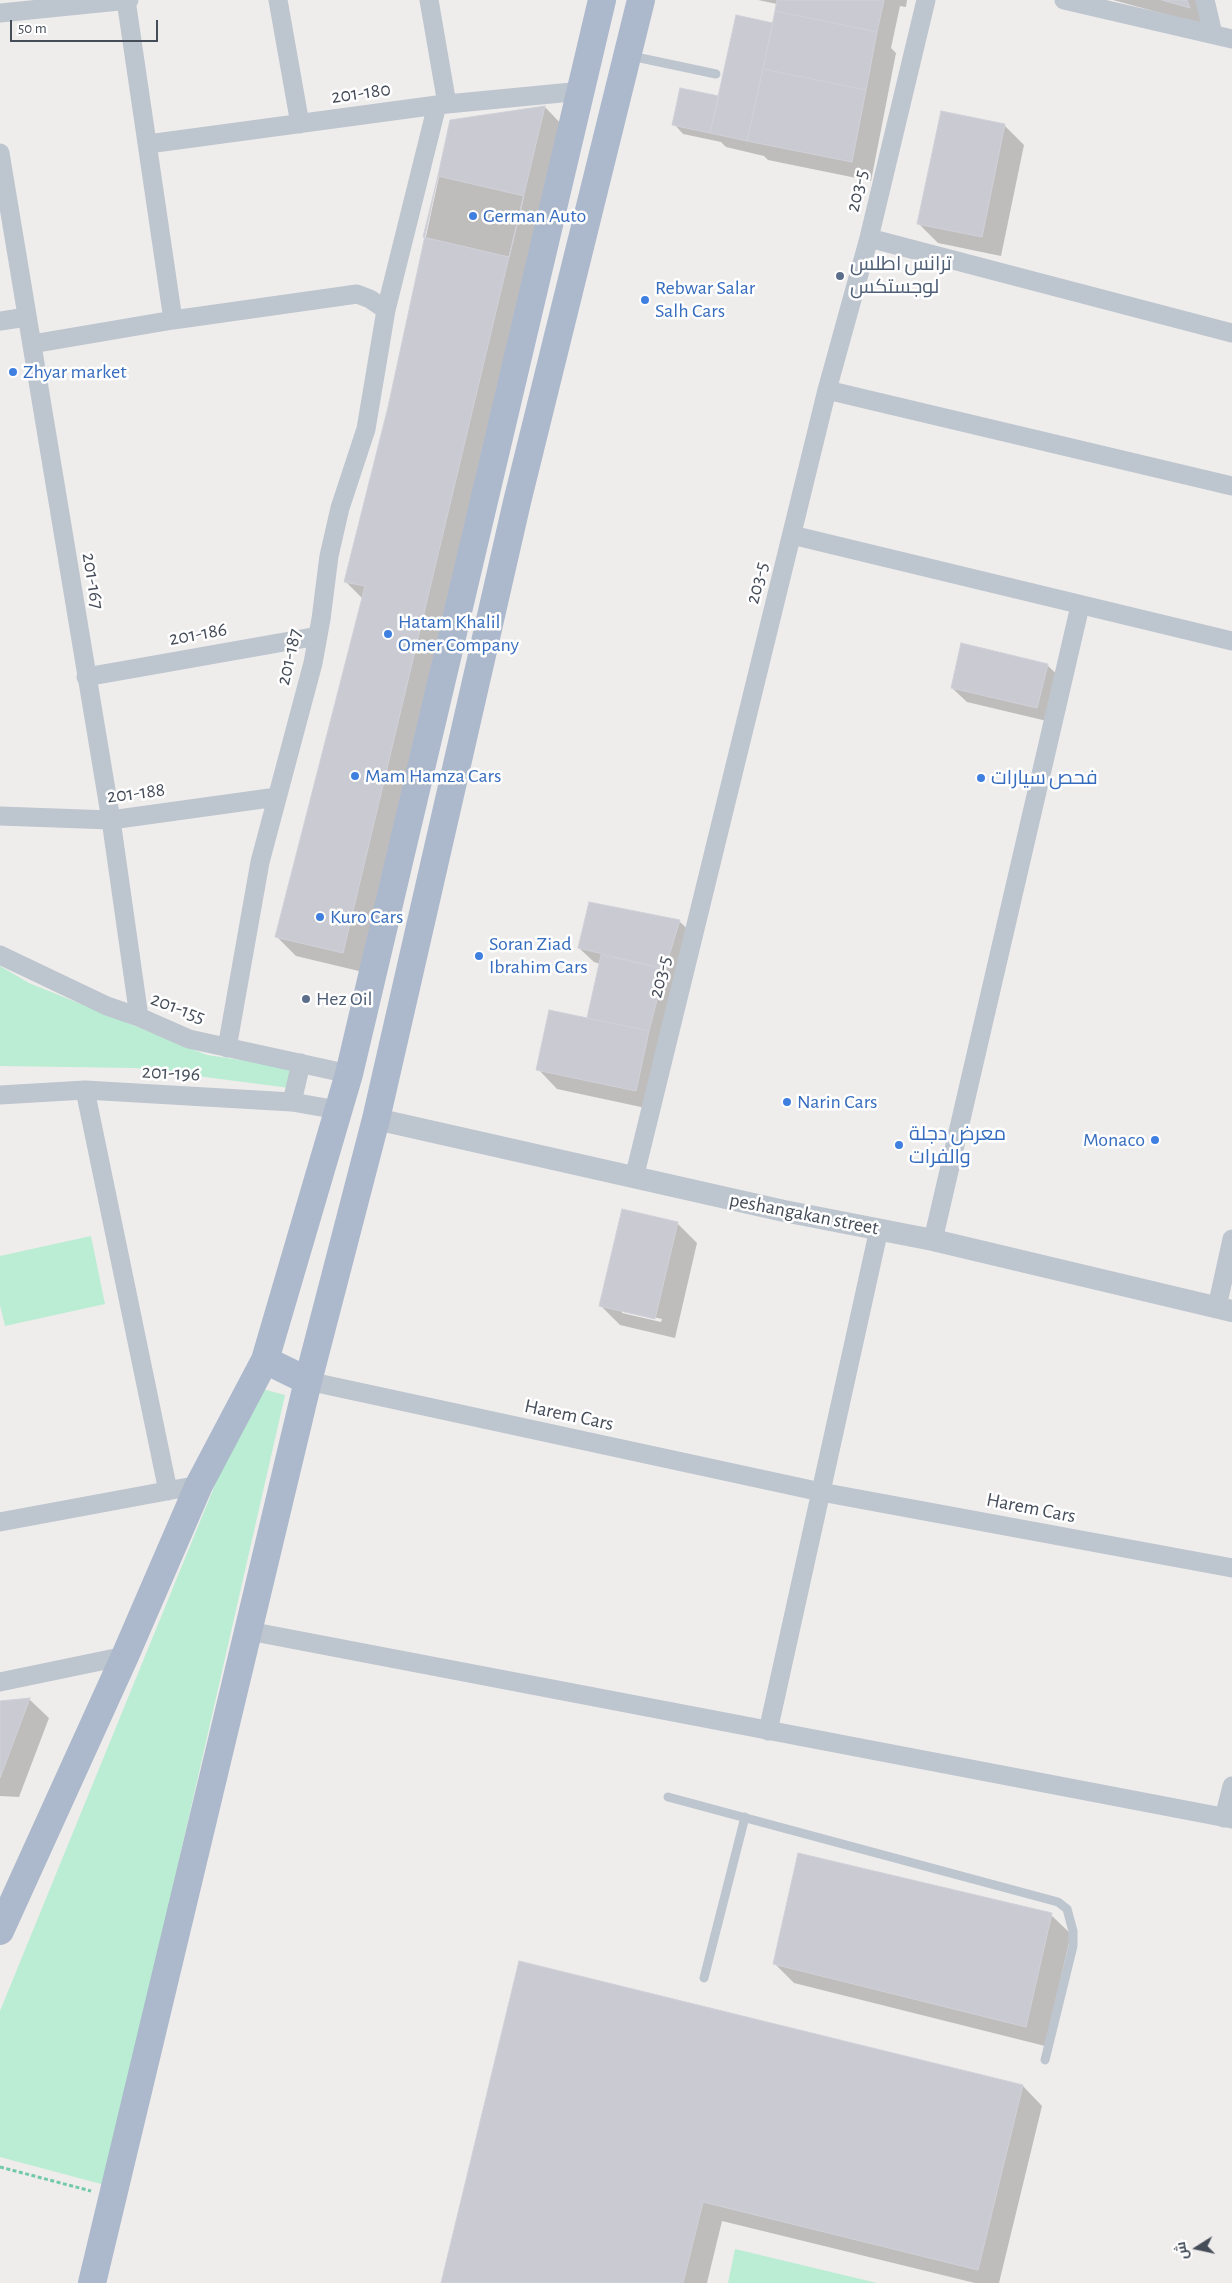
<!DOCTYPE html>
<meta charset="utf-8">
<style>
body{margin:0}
#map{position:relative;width:1232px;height:2283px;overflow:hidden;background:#efecec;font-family:"Alegreya Sans",Cairo,sans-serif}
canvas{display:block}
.north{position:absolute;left:1172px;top:2223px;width:50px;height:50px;-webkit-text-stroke:4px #fff;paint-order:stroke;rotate:260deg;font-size:14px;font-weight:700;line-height:20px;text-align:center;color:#454d59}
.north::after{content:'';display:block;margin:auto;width:18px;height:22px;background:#454d59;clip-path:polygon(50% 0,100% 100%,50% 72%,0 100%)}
.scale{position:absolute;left:10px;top:20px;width:148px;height:22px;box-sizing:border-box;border:2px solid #454d59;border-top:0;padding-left:6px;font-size:15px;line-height:18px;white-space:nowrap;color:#454d59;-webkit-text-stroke:4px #fff;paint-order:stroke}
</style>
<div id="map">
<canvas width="1232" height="2283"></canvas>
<div class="north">ش</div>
<div class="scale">50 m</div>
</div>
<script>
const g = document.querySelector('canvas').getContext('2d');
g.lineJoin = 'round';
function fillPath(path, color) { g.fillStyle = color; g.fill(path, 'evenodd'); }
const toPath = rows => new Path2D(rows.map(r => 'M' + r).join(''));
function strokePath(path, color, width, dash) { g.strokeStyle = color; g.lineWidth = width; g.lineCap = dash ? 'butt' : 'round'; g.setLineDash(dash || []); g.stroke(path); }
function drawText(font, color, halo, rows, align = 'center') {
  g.font = font + ' "Alegreya Sans",Cairo,sans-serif'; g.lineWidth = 5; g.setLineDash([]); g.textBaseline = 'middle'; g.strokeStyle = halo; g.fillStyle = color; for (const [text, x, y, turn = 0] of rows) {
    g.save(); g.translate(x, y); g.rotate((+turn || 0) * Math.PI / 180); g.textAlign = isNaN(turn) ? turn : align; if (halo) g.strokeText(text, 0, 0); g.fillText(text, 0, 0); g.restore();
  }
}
fillPath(toPath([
 [0,966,29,983,207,1055,289,1067,290,1088,135,1068,0,1066],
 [91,1236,105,1304,5,1326,0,1305,0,1256],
 [255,1387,285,1395,105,2185,0,2157,0,2011],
 [735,2249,877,2283,728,2283]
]), '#baedd3');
fillPath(toPath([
 [758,0,907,0,906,7,900,6,891,48,896,53,871,181,768,160,764,156,726,147,721,142,683,134,674,124,719,97,773,24,777,4],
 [1113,0,1200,0,1208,26],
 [545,107,564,127,363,972,296,956,277,937,363,599,345,581,389,407,451,121],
 [942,112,1005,126,1024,145,1001,256,938,243,918,223],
 [1047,665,1062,679,1051,722,967,702,952,688],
 [679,921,694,935,655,1110,557,1089,538,1069,588,1020,600,964,594,962,579,948],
 [677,1223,697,1243,675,1338,620,1325,601,1306],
 [622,1310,662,1319,661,1322,622,1313],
 [29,1699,49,1718,19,1797,0,1796,0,1702],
 [1051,1915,1071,1934,1045,2046,794,1983,774,1963],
 [520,1963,1023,2086,1042,2106,999,2283,975,2283,722,2221,707,2283,442,2283]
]), '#0003');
const building = toPath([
 [777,0,884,0,877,32,775,11,777,0],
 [1162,0,1187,0,1190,8,1162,0],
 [775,11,877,32,866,90,763,69,775,11],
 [736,15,773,23,747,141,710,133,736,15],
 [763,69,866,90,852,162,747,141,763,69],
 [680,88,719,96,710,133,672,125,680,88],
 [545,106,343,953,275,937,365,586,344,582,388,407,450,120,545,106],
 [941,111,1005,124,982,237,917,224,941,111],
 [438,176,524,196,509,257,423,237,438,176],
 [961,643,1048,664,1037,708,951,688,961,643],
 [589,902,680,920,665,969,578,948,589,902],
 [601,955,665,969,649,1031,587,1018,601,955],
 [549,1010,649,1031,636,1091,536,1070,549,1010],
 [622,1209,678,1222,655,1319,599,1306,622,1209],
 [30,1698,0,1778,0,1701,30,1698],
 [798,1853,1052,1913,1026,2027,773,1964,798,1853],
 [519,1961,1023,2085,978,2270,703,2202,683,2283,441,2283,519,1961]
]);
fillPath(building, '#c9cad2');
strokePath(building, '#d0d1d8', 1);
strokePath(toPath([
 [0,2167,91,2191]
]), '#73caa8', 3, [4, 2.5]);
strokePath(toPath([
 [631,56,716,74],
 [668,1797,1058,1902,1067,1909,1073,1931,1073,1946,1045,2060],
 [704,1978,745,1817]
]), '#bdc5ce', 9);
strokePath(toPath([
 [126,0,173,320],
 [278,0,300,124],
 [429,0,447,104],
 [1064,0,1232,39],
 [1205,0,1213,34],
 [0,13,129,0],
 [148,144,437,105,582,91],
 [0,153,111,820,139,1017],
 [869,238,1232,333],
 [386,310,437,105],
 [0,321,27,317],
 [32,344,173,320,357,294,370,299,386,310,366,429,340,508,329,556,321,619,313,663,260,862,227,1048],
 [827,390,1232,486],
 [792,535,1232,641],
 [86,677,318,636],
 [0,816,111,820,277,797],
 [0,955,107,1006,139,1017,189,1039,349,1074],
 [85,1090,168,1491],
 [0,1095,85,1090,292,1102,338,1110],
 [292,1102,301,1063],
 [634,1178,827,390,869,238,926,0],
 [933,1240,1080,606],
 [1217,1307,1232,1239],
 [308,1381,821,1492,1232,1568],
 [0,1522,199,1485],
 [249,1631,1232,1819],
 [0,1682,125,1656],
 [768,1731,879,1229],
 [1224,1818,1232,1786]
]), '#bdc5ce', 19);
strokePath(toPath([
 [376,1119,784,1211,933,1240,1232,1311]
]), '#bdc5ce', 22);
strokePath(toPath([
 [265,1360,308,1381],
 [0,1931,125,1656,199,1485,265,1360,349,1074,602,0],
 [92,2283,308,1381,376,1119,517,502,641,0]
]), '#acb8cb', 28);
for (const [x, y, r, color] of [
 [473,216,5,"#3f7fe0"],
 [840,276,5,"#5c6f8a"],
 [645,300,5,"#3f7fe0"],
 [13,372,5,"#3f7fe0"],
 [388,634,5,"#3f7fe0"],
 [355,776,5,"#3f7fe0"],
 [981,778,5,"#3f7fe0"],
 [320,917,5,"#3f7fe0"],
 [479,956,5,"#3f7fe0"],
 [306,999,5,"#5c6f8a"],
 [787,1102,5,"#3f7fe0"],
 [1155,1140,5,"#3f7fe0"],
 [899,1145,5,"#3f7fe0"]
]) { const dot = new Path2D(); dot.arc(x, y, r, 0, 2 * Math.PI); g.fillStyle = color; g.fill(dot); strokePath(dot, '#fff', 2); }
drawText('20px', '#454d59', '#fff', [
 ["201-180",361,93,-8],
 ["203-5",857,191,-77],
 ["201-167",93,581,81],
 ["203-5",757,583,-76],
 ["201-186",198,634,-10],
 ["201-187",289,657,-77],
 ["201-188",136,793,-7],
 ["203-5",660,977,-76],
 ["201-155",178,1008,21],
 ["201-196",171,1073,3],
 ["peshangakan street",804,1214,11],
 ["Harem Cars",569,1415,12],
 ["Harem Cars",1031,1508,11]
]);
drawText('20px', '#366cbe', '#fff', [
 ["German Auto",483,216],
 ["Rebwar Salar",655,288],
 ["Salh Cars",655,311],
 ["Zhyar market",23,372],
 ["Hatam Khalil",398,622],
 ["Omer Company",398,645],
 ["Mam Hamza Cars",365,776],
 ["فحص سيارات",991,778],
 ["Kuro Cars",330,917],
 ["Soran Ziad",489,944],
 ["Ibrahim Cars",489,967],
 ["Narin Cars",797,1102],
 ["معرض دجلة",909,1134],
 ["والفرات",909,1157],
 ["Monaco",1145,1140,"right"]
], 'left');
drawText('20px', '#4e5e75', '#fff', [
 ["ترانس اطلس",850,264],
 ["لوجستكس",850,287],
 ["Hez Oil",316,999]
], 'left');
</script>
